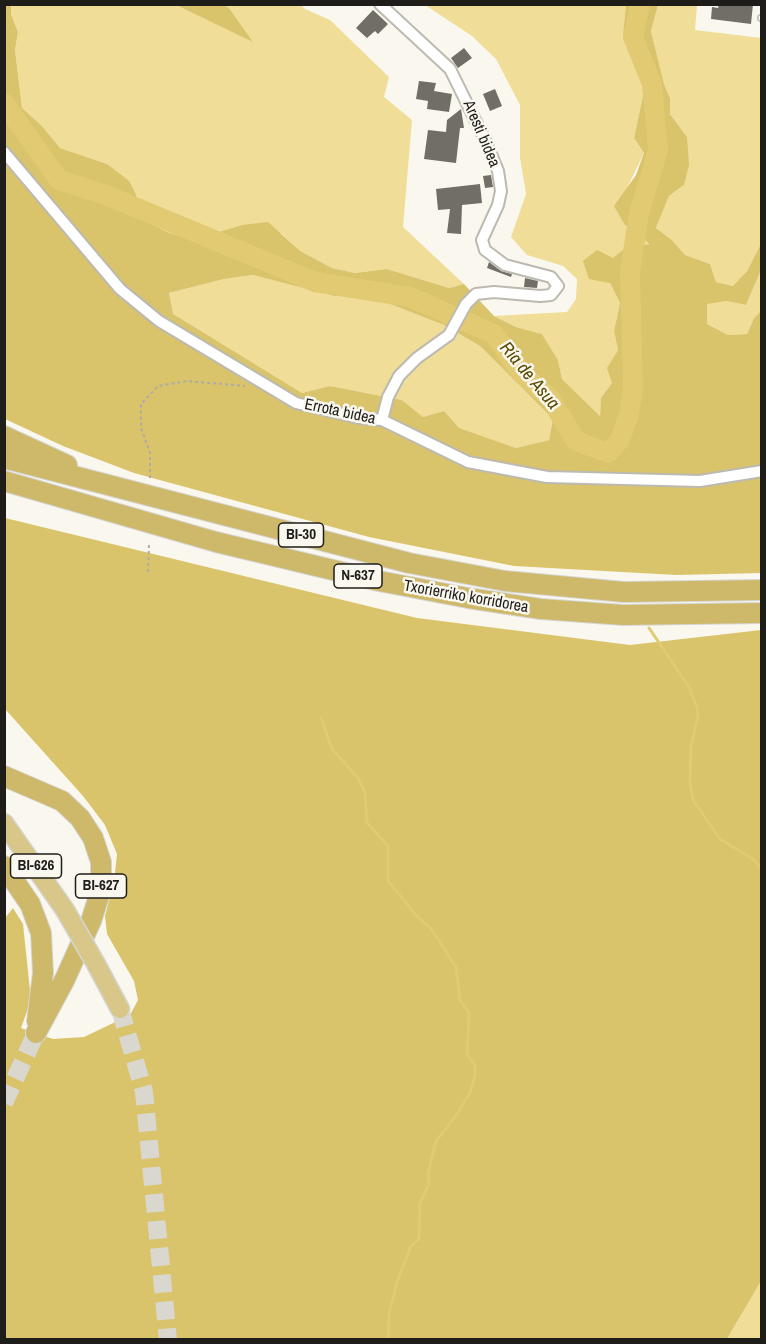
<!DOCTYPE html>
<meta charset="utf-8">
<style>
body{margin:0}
#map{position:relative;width:766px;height:1344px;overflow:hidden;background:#faf8ee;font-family:"Archivo Narrow",sans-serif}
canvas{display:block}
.frame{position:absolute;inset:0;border:6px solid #1e1d1a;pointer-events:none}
</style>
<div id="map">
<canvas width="766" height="1344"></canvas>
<div class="frame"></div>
</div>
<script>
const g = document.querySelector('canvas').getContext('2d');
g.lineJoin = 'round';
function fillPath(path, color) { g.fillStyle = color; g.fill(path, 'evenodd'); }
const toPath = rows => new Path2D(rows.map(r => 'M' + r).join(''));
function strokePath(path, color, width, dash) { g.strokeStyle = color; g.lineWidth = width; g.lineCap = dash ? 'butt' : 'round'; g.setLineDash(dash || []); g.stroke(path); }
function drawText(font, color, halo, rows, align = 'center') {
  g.font = font + ' "Archivo Narrow",sans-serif'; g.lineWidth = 5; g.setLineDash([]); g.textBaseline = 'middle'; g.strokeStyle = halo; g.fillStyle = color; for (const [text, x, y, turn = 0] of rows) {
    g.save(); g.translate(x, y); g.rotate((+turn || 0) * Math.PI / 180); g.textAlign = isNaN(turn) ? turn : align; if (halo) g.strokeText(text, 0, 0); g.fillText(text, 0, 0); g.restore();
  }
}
fillPath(toPath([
 [148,4,176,5,252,41,229,8,224,5,301,5,305,9,330,20,389,77,384,97,412,120,403,227,464,284,449,288,387,269,355,273,332,268,299,251,282,234,242,225,192,240,169,234,151,224,138,197,107,164,60,148,42,126,22,108,15,50,18,32,11,14,11,5],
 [425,5,626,5,623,35,644,91,634,138,644,153,628,186,625,225,651,244,627,247,610,283,620,303,614,331,618,350,608,367,612,383,601,398,600,416,562,379,558,360,542,334,516,327,494,316,567,312,576,299,577,279,563,266,527,255,511,237,526,194,520,158,520,105,496,59,472,36],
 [658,5,697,5,695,30,761,38,761,252,760,247,747,271,734,286,716,282,710,264,685,255,672,240,656,228,669,196,684,185,687,137,670,114,670,98,664,84,651,31],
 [761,270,761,311,754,318,747,334,728,335,707,324,707,303,726,301,746,305],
 [253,275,334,296,372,297,444,325,480,346,553,419,549,440,516,448,458,428,444,411,423,417,402,400,330,386,302,393,172,314,169,293,224,279],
 [761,1279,761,1339,727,1339,737,1322]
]), '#efdd98');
fillPath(toPath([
 [4,5,11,5,11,14,18,32,15,50,22,108,42,126,60,148,107,164,129,181,151,224,169,233,192,240,242,225,268,222,300,251,332,268,355,273,387,269,449,288,464,284,494,316,516,327,542,334,558,360,562,379,600,416,601,398,612,383,607,368,618,350,614,331,620,303,610,283,589,279,583,261,597,250,613,258,627,247,650,244,625,225,614,206,636,175,644,153,634,138,644,91,623,34,626,5,658,5,651,31,664,84,670,98,670,114,687,137,689,165,684,185,669,196,656,228,672,240,685,255,710,264,716,282,733,286,747,271,760,246,761,252,761,270,746,305,726,301,707,304,707,324,728,335,747,334,754,318,761,311,761,573,676,575,514,566,369,537,134,473,63,446,5,419],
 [253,275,334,296,372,297,444,325,480,346,553,419,549,440,516,448,459,428,444,411,423,417,402,400,330,386,302,393,173,314,169,293,224,279],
 [176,5,224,5,229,8,253,42],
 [5,518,417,618,630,645,761,630,762,1279,727,1339,5,1340,5,918,13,908,23,924,31,1000,21,1028,53,1039,84,1037,130,1015,138,1000,134,981,107,934,105,916,114,882,117,854,105,825,83,796,5,709]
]), '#d9c36b');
strokePath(toPath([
 [649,628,689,687,697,707,698,716,691,746,690,782,693,800,720,839,753,859,762,869],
 [321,718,332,749,358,778,365,792,367,823,388,846,388,881,415,914,432,930,456,967,460,1000,469,1013,467,1055,475,1065,475,1076,470,1093,455,1117,436,1141,428,1173,429,1184,420,1203,419,1239,411,1246,397,1282,389,1314,388,1340]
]), '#e1ca72', 3);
strokePath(toPath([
 [4,103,59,180,106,195,315,282,410,297,494,334,521,373,550,398,576,441,608,453,620,440,629,414,633,387,630,272,639,213,658,150,652,84,633,37,640,4]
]), '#e1ca72', 20);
fillPath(toPath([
 [719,4,753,4,751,24,711,19,712,7,718,8],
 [373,10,388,24,378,34,375,31,367,38,356,28],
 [464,48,472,58,458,68,451,58],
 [419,81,436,83,434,91,452,94,449,112,427,109,428,101,416,99],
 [495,89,502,106,490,111,483,94],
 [461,109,464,128,460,128,456,163,424,159,428,130,446,132,447,120],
 [491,175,493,187,485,188,483,176],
 [480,184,482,203,462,205,461,234,447,233,450,209,438,210,436,189],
 [489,262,501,271,512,274,511,277,487,268],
 [525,278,538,281,537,288,524,287]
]), '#716e66');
strokePath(toPath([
 [120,1009,144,1092,168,1340],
 [4,1103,36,1033]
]), '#d9d7ce', 18, [18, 9]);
const service = toPath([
 [761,18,762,18]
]);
const minor = toPath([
 [380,4,450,69,486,142,498,171,501,191,498,205,482,240,485,250,505,265,551,277,558,286,551,295,540,296,494,292,476,294,466,304,449,335,417,358,399,376,388,397,382,420],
 [4,152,120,289,159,321,296,403,359,418,382,420,468,462,547,477,700,481,762,471]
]);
const trunk = toPath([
 [4,823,65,910],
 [96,964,120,1009]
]);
const motorway = toPath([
 [4,436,67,465],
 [4,458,409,563,505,581,624,592,762,590],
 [4,481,216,542,379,581,468,598,541,609,623,615,762,613],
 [4,776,62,801,80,818,93,838,101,862,101,890,91,921,65,979,36,1033],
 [4,866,30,904,41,933,43,973,37,1021]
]);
strokePath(service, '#bcbab0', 8);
strokePath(minor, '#bcbab0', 14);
strokePath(trunk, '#d6d6d6', 21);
strokePath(motorway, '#d6d6d6', 22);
strokePath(toPath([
 [150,478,150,453,141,428,141,404,158,386,187,381,245,386],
 [148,572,149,545]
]), '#aeaca5', 2, [3, 3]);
strokePath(service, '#fff', 5);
strokePath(minor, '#fff', 10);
strokePath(trunk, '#d8c788', 18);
strokePath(motorway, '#ceb96a', 20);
const trunkBridge = toPath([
 [65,910,96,964]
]);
strokePath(trunkBridge, '#d6d6d6', 21, []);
strokePath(trunkBridge, '#d8c788', 18);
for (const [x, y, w] of [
 [301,535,45],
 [358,576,48],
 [36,866,51],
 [101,886,51]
]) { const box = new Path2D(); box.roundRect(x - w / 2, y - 12, w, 24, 4.5); g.fillStyle = '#faf8ee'; g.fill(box); strokePath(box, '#1e1d1a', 1.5); }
drawText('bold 15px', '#1e1d1a', null, [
 ["BI-30",301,535],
 ["N-637",358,576],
 ["BI-626",36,866],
 ["BI-627",101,886]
]);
drawText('16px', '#1e1d1a', '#faf8ee', [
 ["Aresti bidea",481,134,67],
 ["Errota bidea",340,412,12],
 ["Txorierriko korridorea",466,597,10]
]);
drawText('italic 18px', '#5a4a00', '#faf8ee', [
 ["Ría de Asua",529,376,50]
]);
</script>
